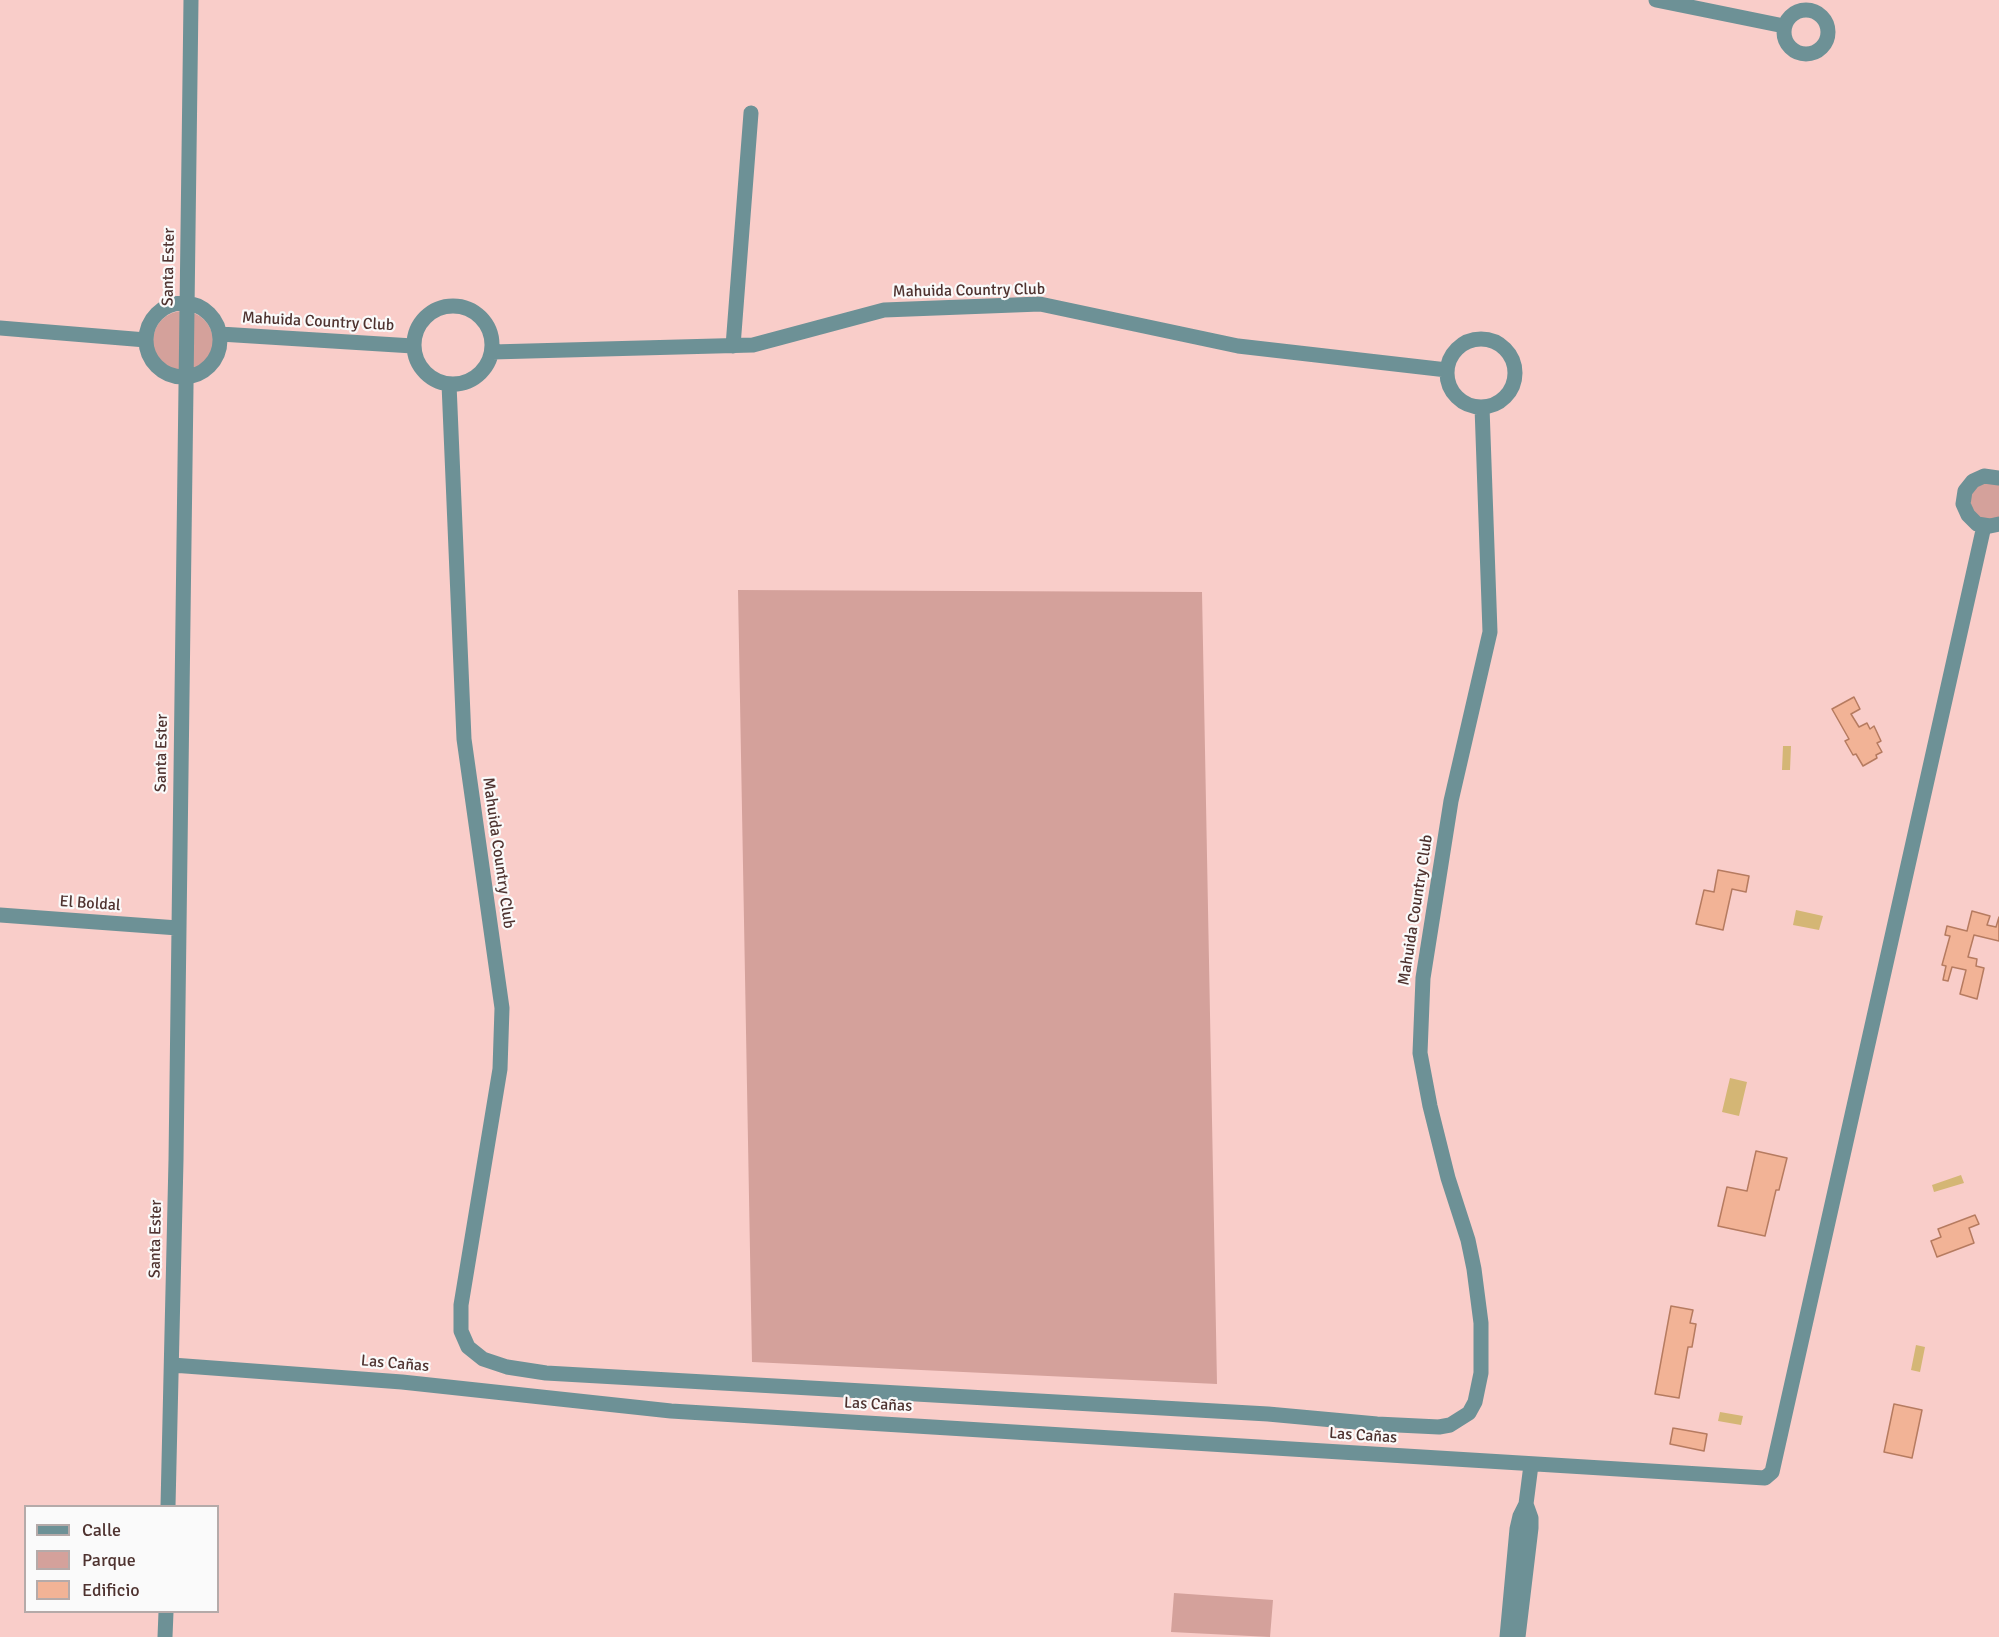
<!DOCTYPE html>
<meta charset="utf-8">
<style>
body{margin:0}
#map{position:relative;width:1999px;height:1637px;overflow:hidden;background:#f9cdc9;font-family:Signika,sans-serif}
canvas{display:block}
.legend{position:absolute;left:24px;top:1505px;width:195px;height:108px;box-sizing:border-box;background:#fafafa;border:2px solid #b5aaa9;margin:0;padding:8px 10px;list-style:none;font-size:18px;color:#4e322f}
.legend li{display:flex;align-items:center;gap:12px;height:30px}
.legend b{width:30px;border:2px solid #b5aaa9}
</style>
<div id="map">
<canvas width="1999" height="1637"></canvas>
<ul class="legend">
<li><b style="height:8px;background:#6d9196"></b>Calle</li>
<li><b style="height:16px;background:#d4a19b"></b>Parque</li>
<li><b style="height:16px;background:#f2b396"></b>Edificio</li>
</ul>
</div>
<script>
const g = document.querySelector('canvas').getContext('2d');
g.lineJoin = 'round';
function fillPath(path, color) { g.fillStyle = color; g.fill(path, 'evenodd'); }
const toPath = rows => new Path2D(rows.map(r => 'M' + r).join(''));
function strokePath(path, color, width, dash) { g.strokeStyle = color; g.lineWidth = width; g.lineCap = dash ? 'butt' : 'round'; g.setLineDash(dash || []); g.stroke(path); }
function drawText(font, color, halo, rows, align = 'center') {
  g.font = font + ' Signika,sans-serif'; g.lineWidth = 4.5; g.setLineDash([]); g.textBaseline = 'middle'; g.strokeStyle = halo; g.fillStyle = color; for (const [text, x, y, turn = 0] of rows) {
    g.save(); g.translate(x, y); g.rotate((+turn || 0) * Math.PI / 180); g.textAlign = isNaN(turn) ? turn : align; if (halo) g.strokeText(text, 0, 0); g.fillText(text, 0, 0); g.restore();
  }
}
fillPath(toPath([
 '153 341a30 30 0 1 1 60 0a30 30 0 1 1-60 0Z',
 [1982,483,1999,484,1999,519,1994,521,1974,516,1969,497,1972,491],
 [738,590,1202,592,1217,1384,752,1362],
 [1174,1593,1273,1600,1270,1637,1171,1632]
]), '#d4a19b');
fillPath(toPath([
 [1783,746,1791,746,1790,770,1782,770],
 [1796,910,1823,916,1819,930,1793,925],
 [1730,1078,1747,1082,1739,1116,1722,1112],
 [1961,1175,1964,1183,1934,1192,1932,1185],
 [1916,1345,1925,1347,1920,1372,1911,1370],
 [1720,1412,1743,1416,1741,1425,1718,1421]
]), '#d4b675');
const building = toPath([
 [1854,697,1860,709,1851,714,1859,727,1867,723,1870,729,1874,726,1881,741,1877,743,1882,752,1876,755,1877,758,1863,766,1856,754,1853,755,1845,741,1849,739,1832,709,1854,697],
 [1718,870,1749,876,1746,892,1732,889,1723,930,1696,924,1704,890,1714,892,1718,870],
 [1972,911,1990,916,1987,925,1996,927,1999,917,1999,941,1974,935,1968,957,1977,959,1976,966,1984,968,1977,999,1960,994,1966,970,1952,967,1948,981,1943,980,1946,966,1942,965,1950,936,1945,935,1947,926,1967,931,1972,911],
 [1756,1151,1787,1158,1779,1190,1776,1190,1765,1236,1718,1226,1727,1187,1747,1191,1756,1151],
 [1975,1215,1979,1224,1969,1228,1974,1243,1937,1257,1931,1241,1941,1237,1938,1229,1975,1215],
 [1671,1306,1693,1310,1690,1323,1696,1324,1692,1347,1688,1347,1679,1398,1655,1394,1671,1306],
 [1894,1404,1922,1410,1912,1458,1884,1452,1894,1404],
 [1673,1428,1707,1434,1704,1451,1670,1444,1673,1428]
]);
fillPath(building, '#f2b396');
strokePath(building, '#b67b60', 1.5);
strokePath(toPath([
 [1656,0,1784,26],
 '1784 32a22 22 0 1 1 44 0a22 22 0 1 1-44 0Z',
 '146 340a37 37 0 1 1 74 0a37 37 0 1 1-74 0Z',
 '414 345a39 39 0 1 1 78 0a39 39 0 1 1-78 0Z',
 [0,328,146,340],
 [220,334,413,346],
 '1447 373a34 34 0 1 1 68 0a34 34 0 1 1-68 0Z',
 [733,346,751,113],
 [492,352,753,345,884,310,1040,304,1238,346,1447,370],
 [449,384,464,739,502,1008,500,1069,461,1305,461,1331,468,1347,483,1359,507,1367,546,1373,1268,1414,1377,1424,1439,1427,1450,1425,1469,1413,1475,1402,1481,1373,1481,1323,1474,1269,1468,1240,1448,1178,1430,1106,1420,1053,1423,978,1451,801,1490,632,1482,407],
 [1999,478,1984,476,1973,481,1965,491,1963,504,1968,515,1977,524,1990,526,1999,524],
 [0,915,178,928],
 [172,1365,402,1382,671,1411,1765,1478,1772,1472,1984,526],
 [168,1506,176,1160,191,0],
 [165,1637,166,1612],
 [1507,1637,1517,1529,1520,1516,1526,1504,1531,1465],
 [1518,1637,1531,1528,1531,1518,1526,1504]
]), '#6d9196', 15);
drawText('16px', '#4e322f', '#fafafa', [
 ["Santa Ester",169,267,-89],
 ["Mahuida Country Club",969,291,-1],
 ["Mahuida Country Club",318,322,3],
 ["Santa Ester",162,753,-89],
 ["Mahuida Country Club",498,853,82],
 ["El Boldal",90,904,4],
 ["Mahuida Country Club",1416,910,-81],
 ["Santa Ester",156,1239,-89],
 ["Las Cañas",395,1364,5],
 ["Las Cañas",878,1405,3],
 ["Las Cañas",1363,1436,4]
]);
</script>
